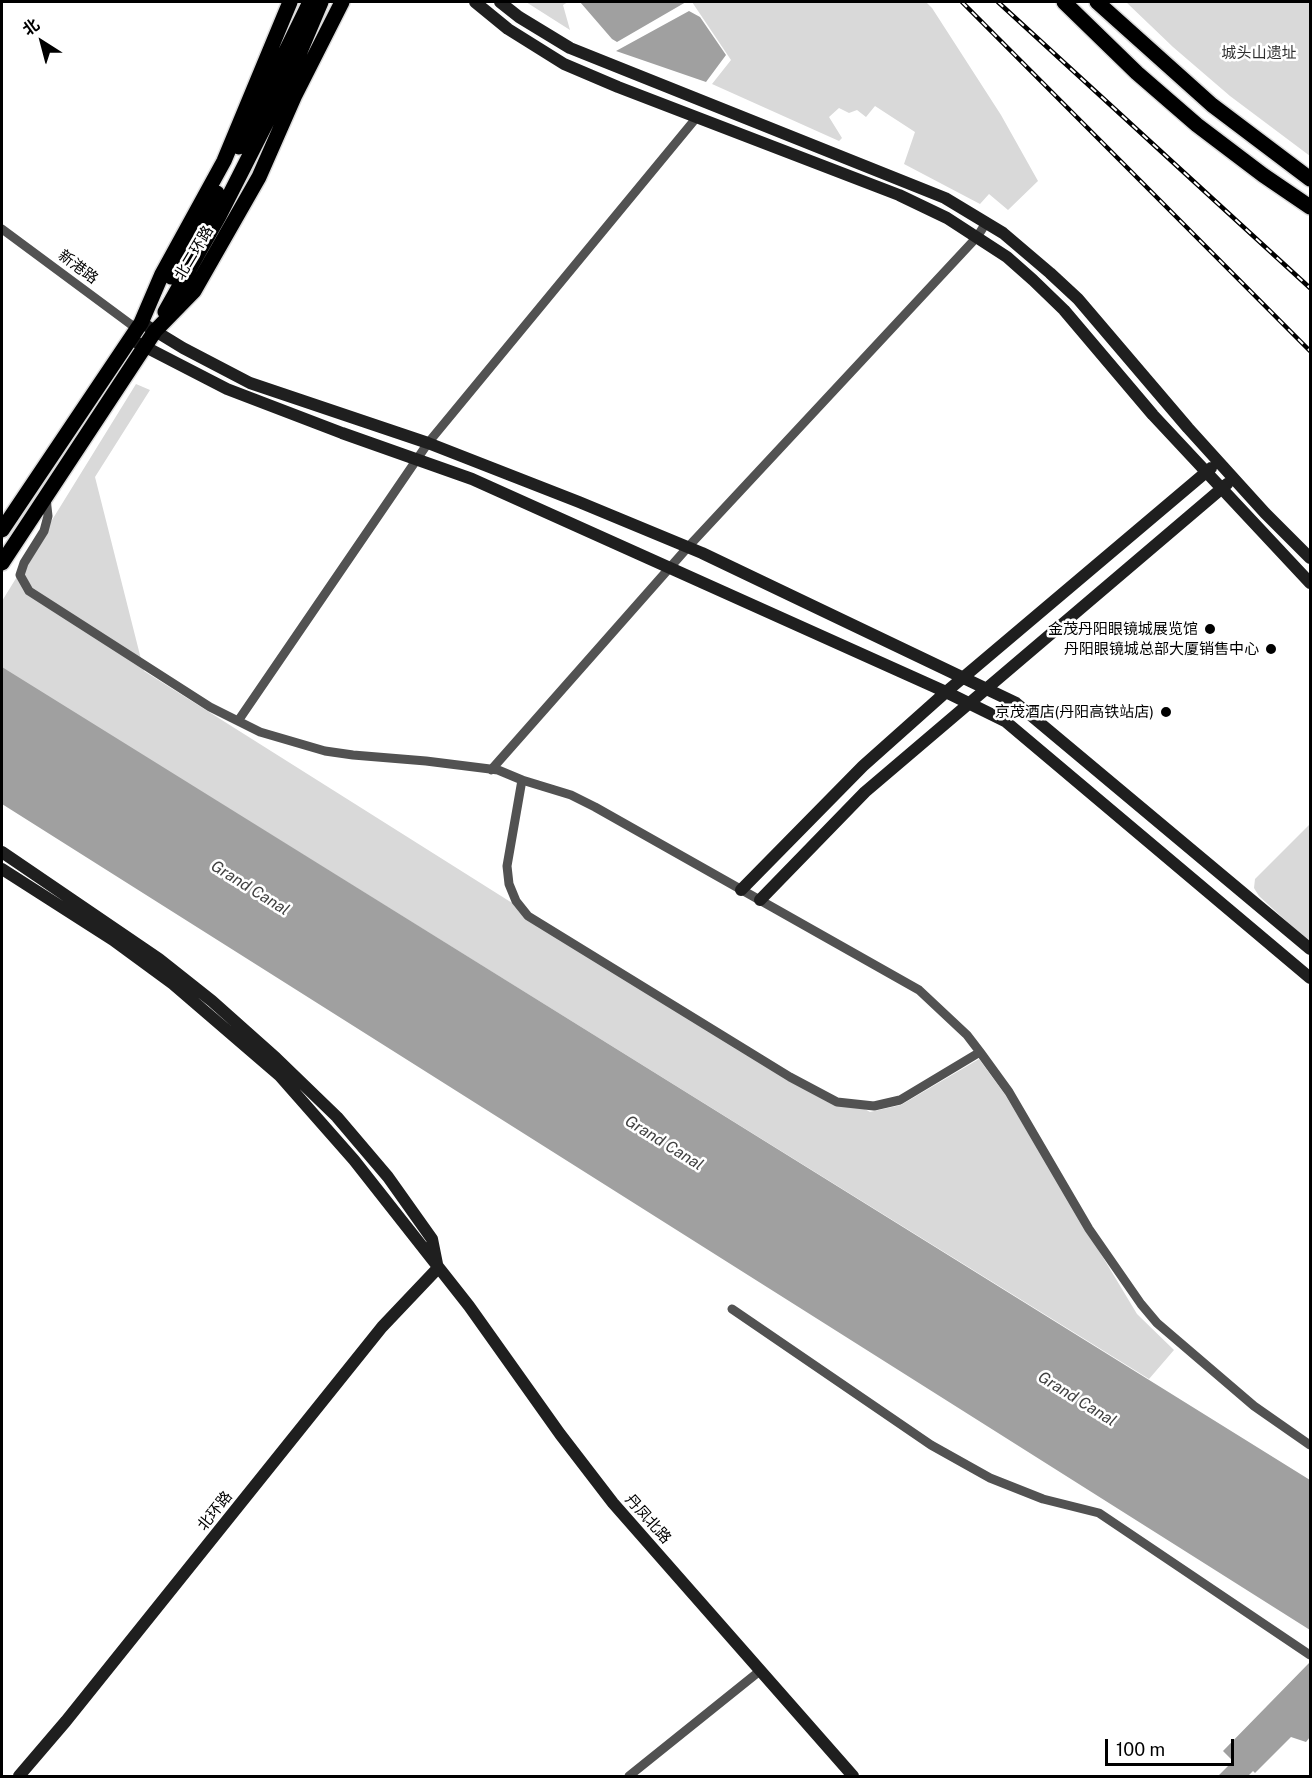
<!DOCTYPE html>
<meta charset="utf-8">
<style>
body{margin:0}
#map{position:relative;width:1312px;height:1778px;overflow:hidden;background:#fff;font-family:"Public Sans","Noto Sans SC",sans-serif}
canvas{display:block}
.frame{position:absolute;inset:0;border:3px solid #000;pointer-events:none}
.north{position:absolute;left:12px;top:12px;width:60px;height:60px;-webkit-text-stroke:4px #fff;paint-order:stroke;rotate:324deg;font-size:16px;font-weight:700;line-height:24px;text-align:center;color:#000}
.north::after{content:'';display:block;margin:auto;width:21px;height:27px;background:#000;clip-path:polygon(50% 0,100% 100%,50% 72%,0 100%)}
.scale{position:absolute;left:1105px;top:1739px;width:129px;height:27px;box-sizing:border-box;border:3px solid #000;border-top:0;padding-left:8px;font-size:18px;line-height:21px;white-space:nowrap;color:#000;-webkit-text-stroke:4px #fff;paint-order:stroke}
</style>
<div id="map">
<canvas width="1312" height="1778"></canvas>
<div class="frame"></div>
<div class="north">北</div>
<div class="scale">100 m</div>
</div>
<script>
const g = document.querySelector('canvas').getContext('2d');
g.lineJoin = 'round';
function fillPath(path, color) { g.fillStyle = color; g.fill(path, 'evenodd'); }
const toPath = rows => new Path2D(rows.map(r => 'M' + r).join(''));
function strokePath(path, color, width, dash) { g.strokeStyle = color; g.lineWidth = width; g.lineCap = dash ? 'butt' : 'round'; g.setLineDash(dash || []); g.stroke(path); }
function drawText(font, color, halo, rows, align = 'center') {
  g.font = font + ' "Public Sans","Noto Sans SC",sans-serif'; g.lineWidth = 5; g.setLineDash([]); g.textBaseline = 'middle'; g.strokeStyle = halo; g.fillStyle = color; for (const [text, x, y, turn = 0] of rows) {
    g.save(); g.translate(x, y); g.rotate((+turn || 0) * Math.PI / 180); g.textAlign = isNaN(turn) ? turn : align; if (halo) g.strokeText(text, 0, 0); g.fillText(text, 0, 0); g.restore();
  }
}
fillPath(toPath([
 [526,2,568,2,563,5,570,30],
 [692,2,926,2,932,8,1001,115,1038,181,1008,210,989,194,980,204,904,164,915,132,875,106,866,117,857,110,849,113,839,108,829,117,842,138,839,141,712,84,731,60],
 [1126,2,1310,2,1310,156,1230,96,1173,47],
 [136,384,150,390,95,477,144,671,828,1102,861,1107,870,1112,901,1105,979,1059,1006,1096,1137,1314,1174,1350,1149,1379,2,668,2,601],
 [1310,824,1310,943,1259,896,1254,888,1255,879]
]), '#d9d9d9');
fillPath(toPath([
 [580,2,686,2,617,42,612,39],
 [689,11,700,17,726,55,706,82,616,51],
 [2,667,1310,1480,1310,1630,2,804],
 [1310,1662,1310,1737,1306,1742,1291,1737,1255,1773,1253,1771,1248,1776,1218,1776,1233,1761,1223,1751]
]), '#a0a0a0');
const primary = toPath([
 [1064,2,1137,73,1197,125,1263,175,1310,207],
 [1097,2,1212,105,1310,179],
 [239,147,310,2],
 [171,277,195,239,217,193],
 [165,312,219,216,288,80,321,2],
 [2,530,141,323,162,274,224,161,290,2],
 [2,563,155,331,194,291,259,177,295,95,342,2]
]);
strokePath(primary, '#dbdbdb', 18);
strokePath(toPath([
 [2,229,137,329],
 [46,498,48,516,44,531,24,563,20,575,29,591,210,707,260,732,325,751,353,755,426,761,498,770,522,780,507,866,509,884,516,901,528,916,790,1077,837,1102,874,1106,900,1100,980,1052,1009,1092,1089,1229,1141,1304,1157,1323,1254,1406,1310,1445],
 [238,721,428,443,697,117],
 [491,770,688,547,977,237,986,223],
 [522,780,571,795,595,807,919,990,967,1035,980,1052],
 [732,1309,931,1445,990,1478,1043,1499,1099,1513,1310,1655],
 [629,1776,761,1670]
]), '#525252', 9);
strokePath(toPath([
 [475,2,508,29,564,64,618,87,899,195,947,218,1007,257,1033,280,1064,310,1153,415,1310,583],
 [500,2,519,17,570,48,945,198,1003,233,1050,273,1078,299,1188,428,1265,513,1310,558],
 [147,326,183,348,250,383,428,443,579,502,702,553,1016,703,1310,949],
 [130,339,227,389,342,433,472,479,946,692,1005,721,1310,978],
 [2,852,159,959,212,1001,276,1058,337,1117,388,1177,432,1239,437,1264],
 [2,869,113,940,173,984,280,1076,354,1160,469,1306,560,1434,613,1503,853,1776],
 [741,890,863,766,946,692,1211,468],
 [760,900,865,792,1227,484],
 [19,1776,66,1721,382,1327,438,1268]
]), '#1f1f1f', 12);
strokePath(primary, '#000', 15);
const rail = toPath([
 [962,2,1310,351],
 [998,2,1310,288]
]);
strokePath(rail, '#000', 4.5);
strokePath(rail, '#fff', 2, [7]);
for (const [x, y, r, color] of [
 [1210,629,6,"#000"],
 [1271,649,6,"#000"],
 [1166,712,6,"#000"]
]) { const dot = new Path2D(); dot.arc(x, y, r, 0, 2 * Math.PI); g.fillStyle = color; g.fill(dot); strokePath(dot, '#fff', 2); }
drawText('15px', '#303030', '#fff', [
 ["城头山遗址",1259,53]
]);
drawText('15px', '#000', '#fff', [
 ["北二环路",194,253,-59],
 ["新港路",78,267,37],
 ["北环路",215,1511,-51],
 ["丹凤北路",648,1519,48]
]);
drawText('15px', '#000', '#fff', [
 ["金茂丹阳眼镜城展览馆",1198,629],
 ["丹阳眼镜城总部大厦销售中心",1259,649],
 ["京茂酒店(丹阳高铁站店)",1154,712]
], 'right');
drawText('italic 16px', '#414141', '#fff', [
 ["Grand Canal",250,888,32],
 ["Grand Canal",664,1143,32],
 ["Grand Canal",1077,1399,32]
]);
</script>
